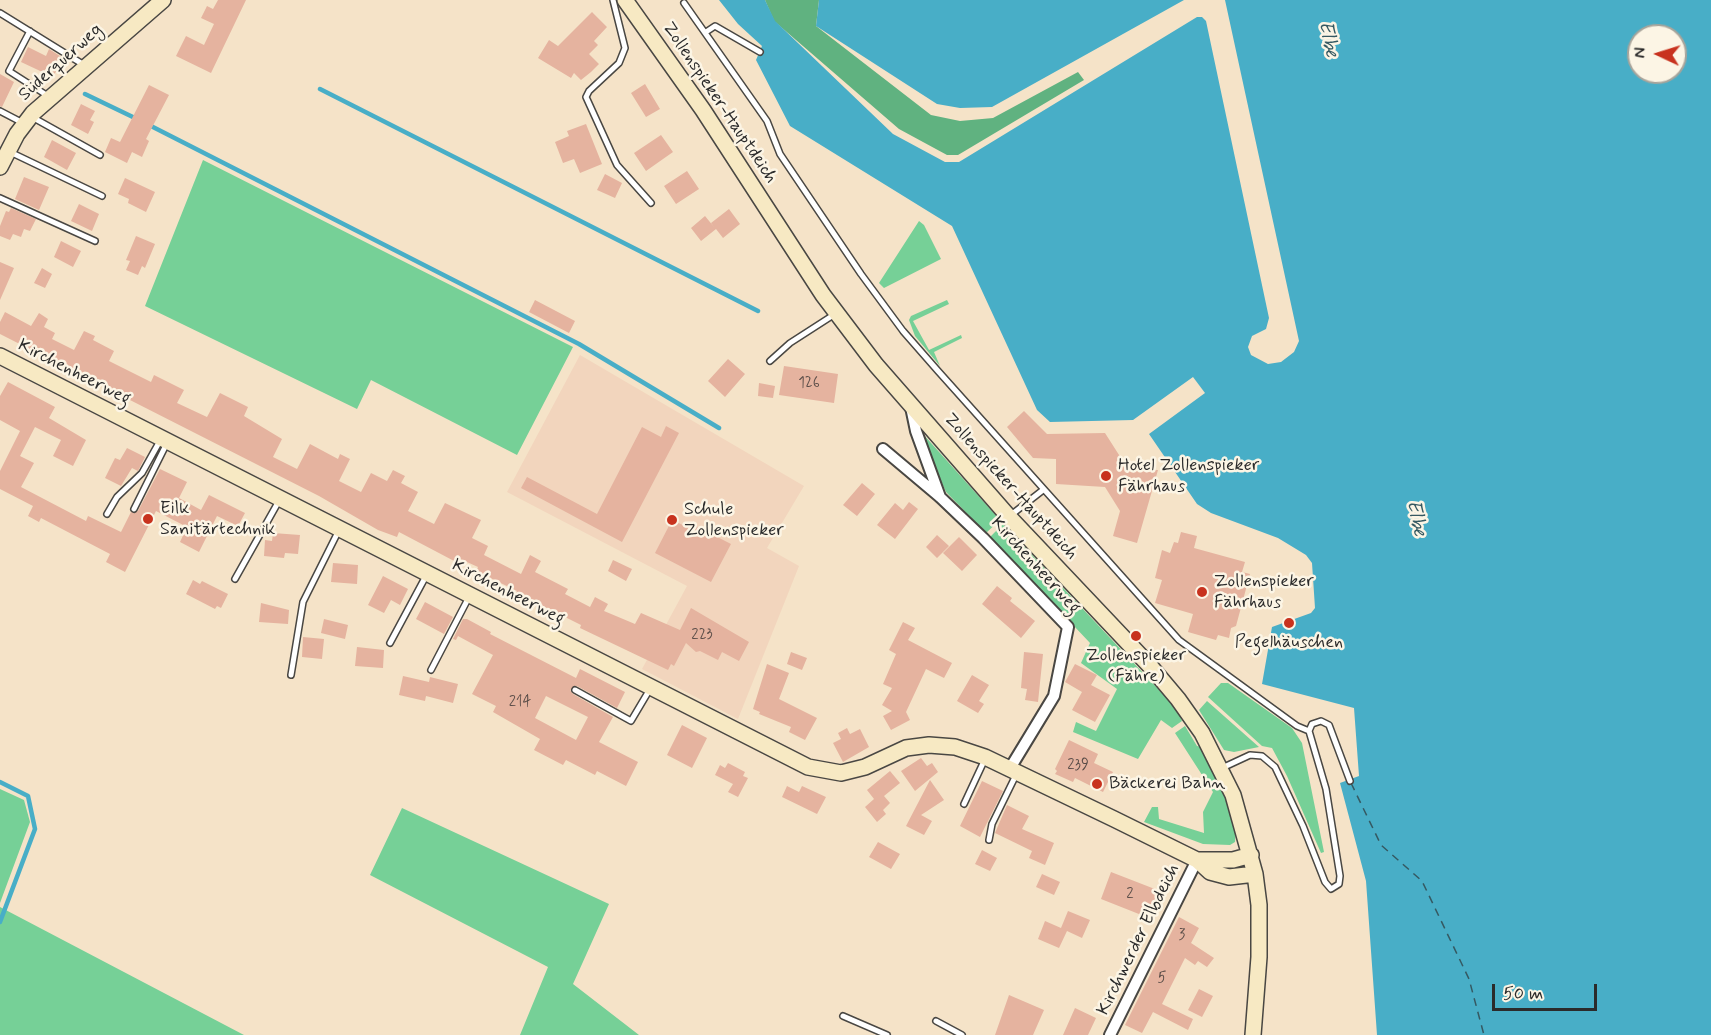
<!DOCTYPE html>
<meta charset="utf-8">
<style>
body{margin:0}
#map{position:relative;width:1711px;height:1035px;overflow:hidden;background:#f5e3c8;font-family:Mynerve,sans-serif}
canvas{display:block}
.north{position:absolute;left:1627px;top:24px;width:60px;height:60px;box-sizing:border-box;background:#fcf5e5;border:2px solid #a8a49b;border-radius:50%;rotate:274deg;font-size:16px;font-weight:700;line-height:24px;text-align:center;color:#2b2b2b}
.north::after{content:'';display:block;margin:auto;width:21px;height:27px;background:#c8321e;clip-path:polygon(50% 0,100% 100%,50% 72%,0 100%)}
.scale{position:absolute;left:1492px;top:984px;width:105px;height:27px;box-sizing:border-box;border:3px solid #2b2b2b;border-top:0;padding-left:8px;font-size:18px;line-height:21px;white-space:nowrap;color:#2b2b2b;-webkit-text-stroke:4px #fcf5e5;paint-order:stroke}
</style>
<div id="map">
<canvas width="1711" height="1035"></canvas>
<div class="north">N</div>
<div class="scale">50 m</div>
</div>
<script>
const g = document.querySelector('canvas').getContext('2d');
g.lineJoin = 'round';
function fillPath(path, color) { g.fillStyle = color; g.fill(path, 'evenodd'); }
const toPath = rows => new Path2D(rows.map(r => 'M' + r).join(''));
function strokePath(path, color, width, dash) { g.strokeStyle = color; g.lineWidth = width; g.lineCap = dash ? 'butt' : 'round'; g.setLineDash(dash || []); g.stroke(path); }
function drawText(font, color, halo, rows, align = 'center') {
  g.font = font + ' Mynerve,sans-serif'; g.lineWidth = 5; g.setLineDash([]); g.textBaseline = 'middle'; g.strokeStyle = halo; g.fillStyle = color; for (const [text, x, y, turn = 0] of rows) {
    g.save(); g.translate(x, y); g.rotate((+turn || 0) * Math.PI / 180); g.textAlign = isNaN(turn) ? turn : align; if (halo) g.strokeText(text, 0, 0); g.fillText(text, 0, 0); g.restore();
  }
}
fillPath(toPath([
 [580,355,804,486,767,548,799,566,738,719,642,669,687,586,507,492]
]), '#f2d5bd');
fillPath(toPath([
 [203,160,573,347,517,455,371,380,357,409,145,306],
 [919,221,924,225,941,259,884,288,879,283],
 [947,300,949,304,913,321,929,350,961,335,962,338,934,352,940,366,915,336,909,320,911,316],
 [923,434,1000,520,986,533,946,492,921,436],
 [1003,524,1177,709,1182,721,1172,728,1161,720,1138,759,1073,732,1076,722,1096,731,1117,689,1081,663,1090,643,990,537],
 [1221,683,1228,683,1292,728,1302,743,1324,852,1321,853,1287,776,1272,748,1262,746,1208,697],
 [1207,701,1259,747,1234,752,1224,750,1199,710],
 [1185,726,1197,746,1202,747,1223,791,1236,829,1235,842,1230,845,1203,844,1144,822,1152,807,1158,807,1159,819,1204,833,1203,812,1213,792,1175,733],
 [0,789,24,800,30,822,0,903],
 [402,808,609,904,573,984,639,1035,520,1035,548,967,370,875],
 [0,907,244,1035,0,1035]
]), '#76d097');
fillPath(toPath([
 [765,0,819,0,816,26,931,115,960,121,993,118,1078,72,1084,80,958,155,947,155,899,129,774,21]
]), '#60b280');
fillPath(toPath([
 [719,0,765,0,775,21,893,134,945,162,959,162,1197,17,1202,17,1206,21,1269,318,1266,329,1252,336,1248,347,1251,355,1268,364,1281,362,1294,352,1299,341,1225,0,1711,0,1711,1035,1377,1035,1366,881,1340,783,1359,776,1354,708,1262,684,1272,627,1311,613,1315,608,1312,563,1306,555,1278,538,1211,513,1197,504,1149,434,1205,393,1193,377,1133,420,1050,422,1037,410,952,226,790,126,756,60,762,46,738,24],
 [1639,36,1675,36,1675,72,1639,72],
 [819,0,1184,0,992,107,960,108,937,104,816,26]
]), '#48aec7');
strokePath(toPath([
 [320,89,758,311],
 [85,94,137,119],
 [149,125,579,344,719,428],
 [0,782,28,796,35,829,0,922]
]), '#48aec7', 4.5);
strokePath(toPath([
 [1351,783,1381,845,1422,881,1469,979,1484,1035]
]), '#355962', 1.5, [8, 6]);
fillPath(toPath([
 [218,0,246,0,211,73,176,56,186,36,204,45,214,24,201,18,207,6,213,9],
 [592,12,607,27,594,41,598,45,589,54,599,64,591,72,581,80,574,73,571,78,538,58,549,40,558,46],
 [28,47,46,56,49,49,63,58,53,77,21,62],
 [0,74,14,82,2,107,0,106],
 [645,84,660,109,646,117,631,93],
 [149,85,169,95,146,139,149,141,142,157,132,152,127,163,105,152,111,138,120,142],
 [81,104,95,111,90,120,94,122,88,134,71,125],
 [586,124,602,164,580,173,574,159,563,163,555,142,569,136,567,131],
 [661,135,673,152,646,171,634,153],
 [52,140,76,153,67,170,44,157],
 [687,171,699,189,676,204,664,186],
 [605,174,622,183,615,198,597,190],
 [24,177,49,187,39,210,15,199],
 [125,178,155,192,146,212,128,203,129,199,118,194],
 [79,204,99,214,92,231,71,221],
 [11,208,36,219,30,231,24,229,21,237,13,234,10,240,0,236,0,226,6,211,9,212],
 [729,209,740,224,723,238,716,229,701,241,691,228,705,216,714,227,711,223],
 [136,236,155,244,145,268,142,266,138,275,126,270,130,261,126,260],
 [61,241,81,251,73,267,54,257],
 [0,262,14,268,0,300],
 [42,268,52,274,45,288,34,283],
 [535,300,575,321,569,333,529,312],
 [5,312,31,326,39,313,48,319,44,327,55,333,52,339,74,350,84,331,95,336,93,340,114,351,109,361,151,382,154,375,184,390,177,403,207,417,220,393,248,407,244,416,282,439,273,457,297,469,310,444,338,459,340,454,350,459,339,481,361,492,371,473,387,481,393,470,405,476,401,483,418,492,408,511,434,524,445,503,481,520,472,538,488,546,484,555,521,574,530,555,541,561,535,572,568,589,565,594,590,607,595,597,608,604,604,611,635,624,641,613,680,630,691,608,749,642,739,661,722,652,718,660,700,651,696,652,686,643,674,666,671,664,668,670,580,628,581,625,543,606,542,609,515,595,517,591,476,571,478,567,458,558,456,562,399,532,397,537,378,530,319,496,0,334,0,322],
 [728,359,745,374,725,397,708,381],
 [784,366,838,374,834,403,779,395],
 [8,382,55,407,49,418,86,440,73,466,53,456,61,440,35,427,20,456,34,463,21,487,86,521,88,516,121,532,131,512,138,511,160,469,187,482,179,498,201,510,209,495,245,513,238,526,217,516,199,552,180,542,187,527,156,511,125,572,106,562,110,554,41,518,39,522,28,516,33,506,0,489,0,471,20,431,0,420,0,396],
 [759,383,775,386,773,398,758,396],
 [1024,411,1047,434,1105,433,1128,469,1158,470,1137,543,1113,536,1120,511,1105,487,1056,484,1056,459,1033,458,1007,427],
 [666,426,679,433,622,542,521,488,527,477,597,514,642,427,661,437],
 [127,448,145,457,138,471,132,468,121,486,105,478,115,458,120,460],
 [862,483,875,494,857,516,843,505],
 [909,502,918,509,895,539,877,525,895,503,903,510],
 [672,520,687,527,688,522,731,544,711,582,655,553],
 [1181,532,1197,536,1194,548,1245,562,1242,572,1250,574,1236,626,1231,628,1229,638,1218,635,1216,640,1188,632,1193,614,1155,603,1162,580,1155,578,1162,550,1170,553,1174,542,1178,543],
 [273,533,300,535,298,554,285,553,284,558,264,556,265,540,272,541],
 [937,535,949,546,937,558,926,547],
 [959,537,977,555,962,571,943,553],
 [613,560,632,569,626,581,608,571],
 [333,563,358,565,357,584,331,582],
 [383,576,408,589,400,605,391,600,384,613,368,605],
 [193,580,200,584,202,581,228,594,221,608,217,606,215,609,186,594],
 [997,586,1012,598,1010,601,1035,621,1021,638,982,604],
 [425,602,453,617,444,634,416,619],
 [261,603,289,610,288,624,259,622],
 [324,619,348,625,345,639,321,633],
 [463,619,467,619,491,632,490,634,576,678,580,669,625,692,617,708,577,686,570,690,573,694,613,717,599,742,638,762,626,786,597,771,595,775,566,760,563,765,534,750,540,739,493,712,496,706,472,694,493,655,458,636,456,640,453,639],
 [546,696,588,717,576,740,535,718],
 [903,622,915,628,908,640,952,663,944,678,926,669,906,712,910,720,891,730,883,716,892,711,882,705,892,688,883,684,896,654,889,650],
 [303,637,324,639,322,659,302,657],
 [357,647,384,650,383,668,355,666],
 [791,652,807,658,802,670,787,664],
 [1024,652,1043,654,1038,702,1025,700,1027,689,1021,688],
 [767,664,789,673,779,699,817,718,805,740,789,732,791,727,759,714,760,712,753,709],
 [1075,664,1097,675,1091,685,1110,695,1095,722,1072,710,1082,692,1065,682],
 [972,675,989,685,979,701,984,704,978,713,957,701],
 [403,676,429,682,430,677,458,684,453,703,426,696,425,701,399,695],
 [682,725,707,738,692,768,667,755],
 [847,728,850,734,860,729,869,747,843,762,833,743,841,739,838,733],
 [1069,740,1098,754,1094,763,1113,772,1103,792,1075,778,1073,782,1055,774,1057,771,1055,769],
 [921,758,927,766,932,763,938,772,915,791,901,771],
 [728,763,745,772,743,776,748,778,738,797,728,792,733,784,715,775,720,765,725,768],
 [890,771,900,783,884,796,890,803,883,810,886,814,877,822,865,807,874,799,867,790],
 [930,780,944,800,921,815,932,821,924,835,906,826],
 [982,781,1003,791,980,837,960,826],
 [787,786,799,792,802,786,826,797,817,814,782,797],
 [1007,805,1029,816,1022,829,1054,843,1045,865,1029,858,1032,851,995,833],
 [878,842,900,854,891,869,869,857],
 [982,850,997,858,990,871,975,864],
 [1111,872,1160,891,1149,918,1101,899],
 [1042,874,1060,882,1054,895,1036,887],
 [1068,911,1090,920,1082,938,1067,931,1059,948,1038,939,1045,921,1061,928],
 [1179,917,1199,928,1191,943,1214,958,1207,967,1198,961,1195,965,1185,958,1162,1004,1193,1019,1188,1030,1153,1012,1142,1033,1125,1025],
 [1199,989,1213,996,1202,1017,1188,1010],
 [1009,995,1044,1010,1033,1035,995,1035],
 [1075,1008,1096,1018,1088,1035,1063,1035]
]), '#e5b39f');
const lane = toPath([
 [613,0,625,48,619,63,589,91,586,97,617,165,651,203],
 [684,3,767,121,780,154,861,274,903,331,938,371,1179,640,1297,726,1309,731],
 [0,13,84,65],
 [30,31,9,71,48,96],
 [706,32,715,26,760,52],
 [0,111,23,123],
 [32,117,100,155],
 [10,152,102,196],
 [0,198,95,241],
 [770,361,790,343,835,314],
 [134,509,167,443],
 [107,514,117,497,142,473,161,439],
 [1011,515,1043,490],
 [235,579,280,499],
 [390,643,426,576],
 [431,670,469,597],
 [291,675,303,602,339,530],
 [575,690,631,721,650,689],
 [1222,768,1250,755,1262,756,1275,767,1303,826,1325,882,1331,889,1339,884,1340,876,1326,789,1309,731,1312,724,1321,721,1329,725,1350,781],
 [964,804,985,759],
 [989,840,992,824,1016,775],
 [843,1016,887,1035],
 [936,1021,962,1035]
]);
const street = toPath([
 [911,407,916,431,940,497],
 [883,449,940,497,983,538,1068,627,1054,696,1009,770],
 [1110,1035,1197,860]
]);
const secondary = toPath([
 [625,0,703,110,823,295,876,365,1009,517,1151,667,1178,699,1202,733,1233,795,1255,874,1259,905,1259,957,1253,1035],
 [0,167,17,134,33,113,163,0],
 [0,356,808,767,841,773,865,767,906,748,929,745,955,747,985,757,1114,819,1197,860,1210,872,1229,877,1255,874],
 [1197,860,1233,860,1251,855]
]);
strokePath(lane, '#494743', 8);
strokePath(street, '#494743', 14);
strokePath(secondary, '#494743', 18);
strokePath(lane, '#fff', 5);
strokePath(street, '#fff', 10);
strokePath(secondary, '#f7e9c3', 15);
for (const [x, y, r, color] of [
 [1106,476,6,"#c8321e"],
 [148,519,6,"#c8321e"],
 [672,520,6,"#c8321e"],
 [1202,592,6,"#c8321e"],
 [1289,623,6,"#c8321e"],
 [1136,636,6,"#c8321e"],
 [1097,784,6,"#c8321e"]
]) { const dot = new Path2D(); dot.arc(x, y, r, 0, 2 * Math.PI); g.fillStyle = color; g.fill(dot); strokePath(dot, '#fcf5e5', 2); }
drawText('15px', '#5a4d48', null, [
 ["126",809,384],
 ["223",702,636],
 ["214",520,703],
 ["239",1078,766],
 ["2",1130,895],
 ["3",1182,936],
 ["5",1162,979]
]);
drawText('18px', '#2b2b2b', '#fcf5e5', [
 ["Süderquerweg",61,63,-42],
 ["Zollenspieker-Hauptdeich",719,103,56],
 ["Kirchenheerweg",74,373,27],
 ["Zollenspieker-Hauptdeich",1010,487,48],
 ["Kirchenheerweg",1035,566,48],
 ["Kirchenheerweg",508,593,27],
 ["Kirchwerder Elbdeich",1139,940,-64]
]);
drawText('18px', '#2b2b2b', '#fcf5e5', [
 ["Hotel Zollenspieker",1118,466],
 ["Fährhaus",1118,487],
 ["Eilk",160,509],
 ["Sanitärtechnik",160,530],
 ["Schule",684,510],
 ["Zollenspieker",684,531],
 ["Zollenspieker",1214,582],
 ["Fährhaus",1214,603],
 ["Pegelhäuschen",1289,643,"center"],
 ["Zollenspieker",1136,656,"center"],
 ["(Fähre)",1136,677,"center"],
 ["Bäckerei Bahn",1109,784]
], 'left');
drawText('italic 20px', '#355962', '#fcf5e5', [
 ["Elbe",1327,39,80],
 ["Elbe",1415,518,80]
]);
</script>
